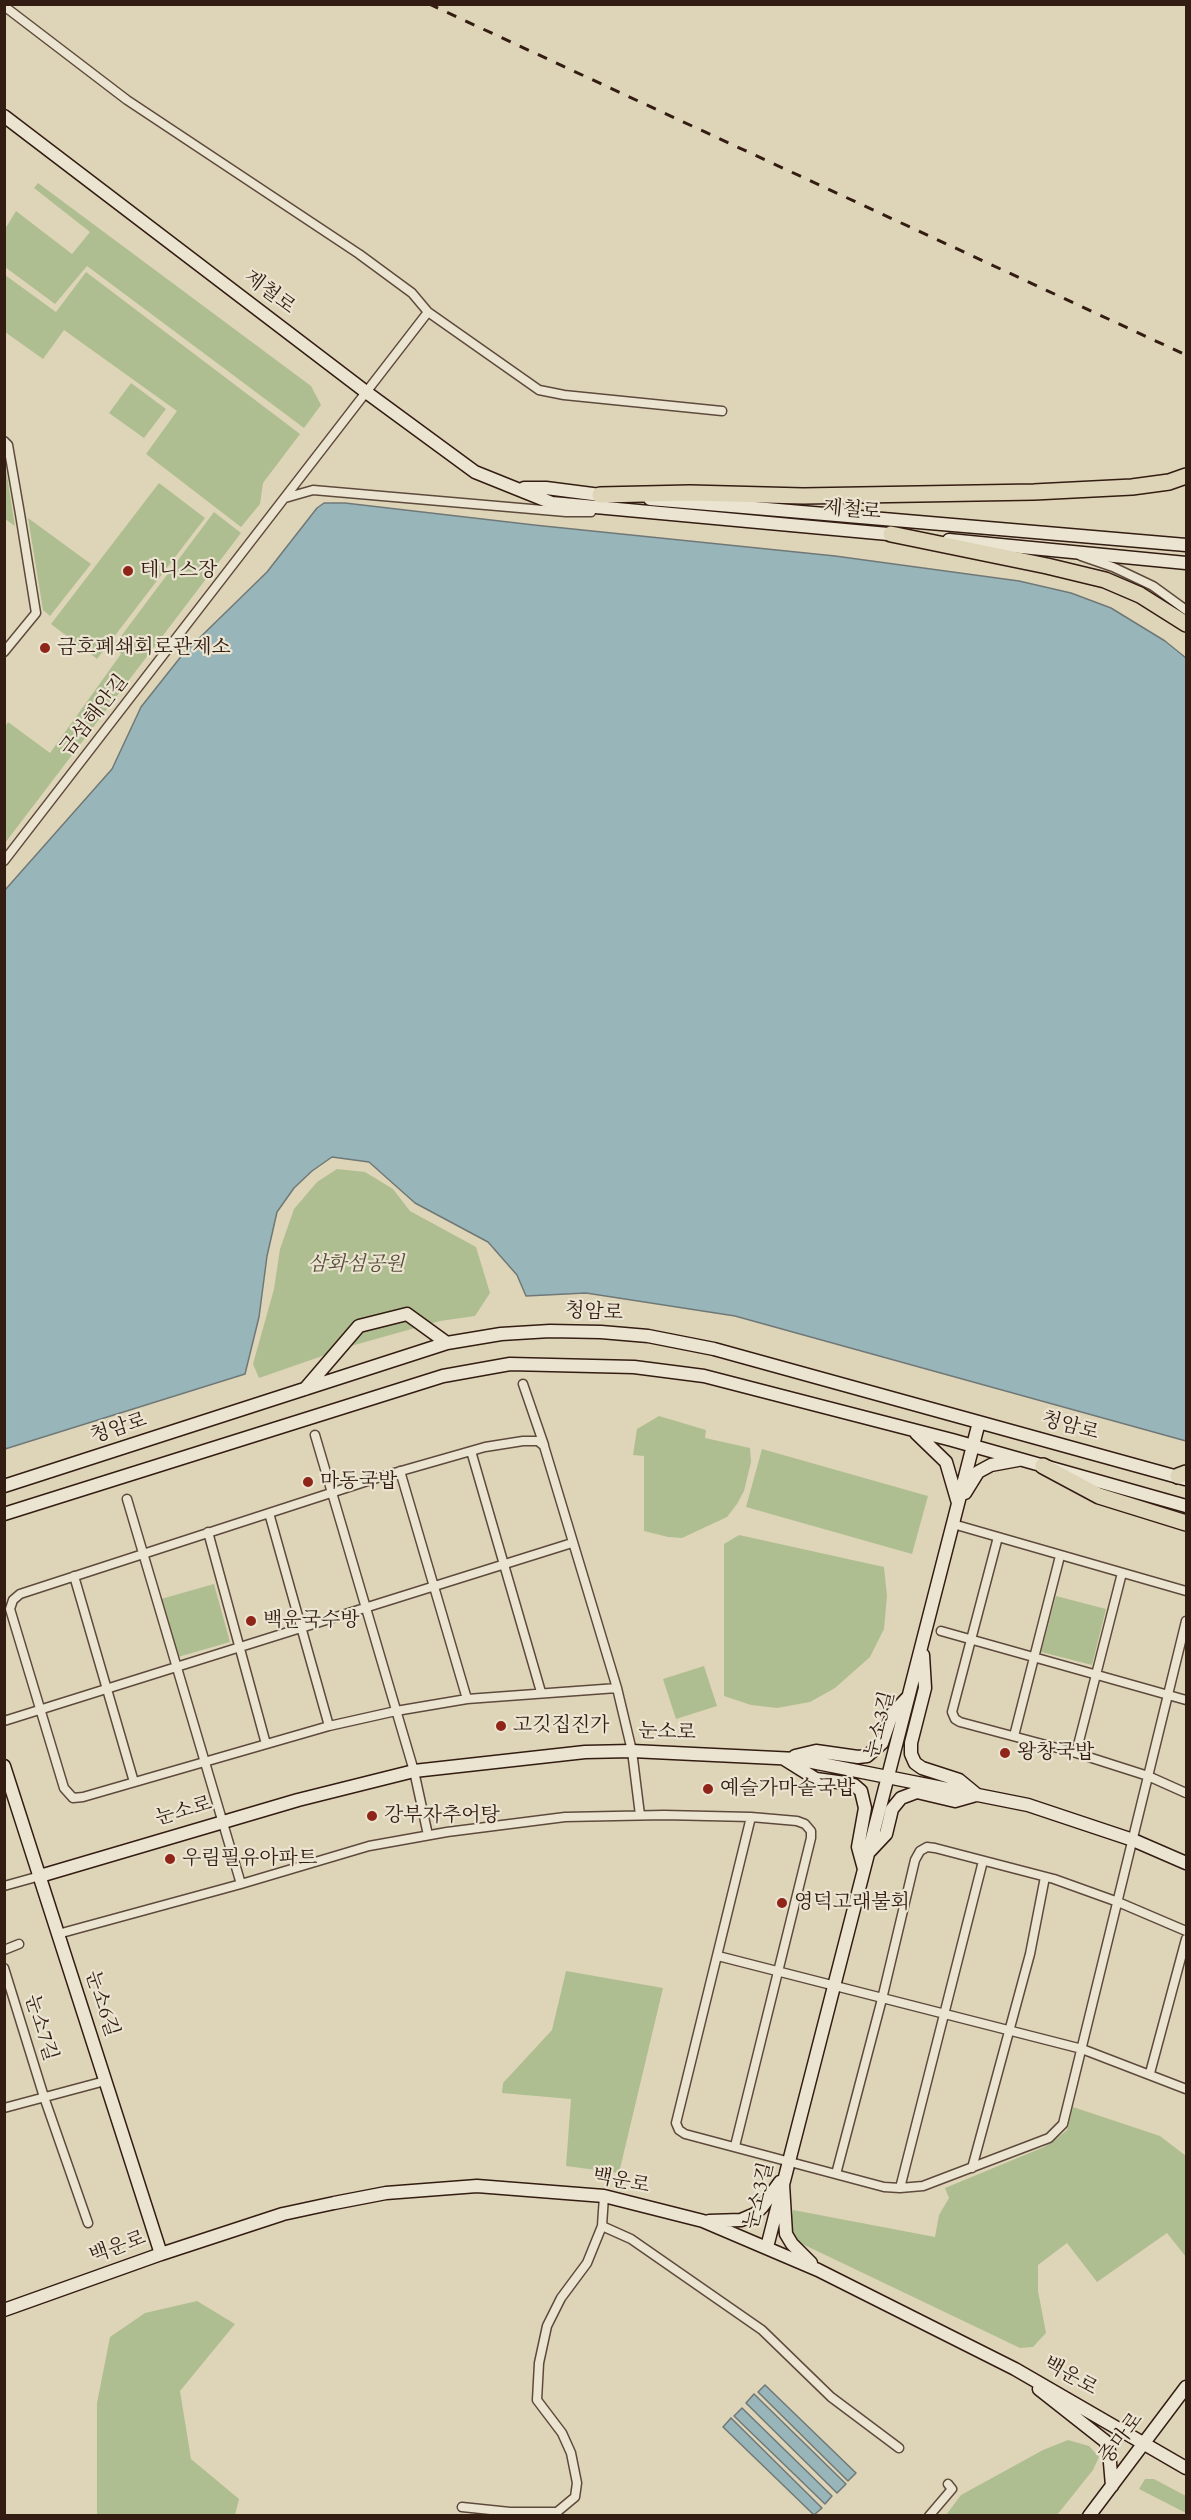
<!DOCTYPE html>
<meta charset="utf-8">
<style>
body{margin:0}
#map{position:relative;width:1191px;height:2520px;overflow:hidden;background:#ded5b8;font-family:Cardo,serif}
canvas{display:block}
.frame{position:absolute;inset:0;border:6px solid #331c12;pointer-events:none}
</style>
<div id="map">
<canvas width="1191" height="2520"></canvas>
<div class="frame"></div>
</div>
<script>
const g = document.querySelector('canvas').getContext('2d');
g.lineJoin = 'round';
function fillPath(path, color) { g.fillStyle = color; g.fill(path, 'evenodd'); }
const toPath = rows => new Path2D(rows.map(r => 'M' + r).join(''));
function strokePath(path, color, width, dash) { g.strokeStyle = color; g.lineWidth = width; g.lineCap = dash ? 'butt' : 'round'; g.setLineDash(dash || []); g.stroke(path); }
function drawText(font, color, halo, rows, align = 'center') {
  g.font = font + ' Cardo,"Noto Serif KR",serif'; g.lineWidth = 4.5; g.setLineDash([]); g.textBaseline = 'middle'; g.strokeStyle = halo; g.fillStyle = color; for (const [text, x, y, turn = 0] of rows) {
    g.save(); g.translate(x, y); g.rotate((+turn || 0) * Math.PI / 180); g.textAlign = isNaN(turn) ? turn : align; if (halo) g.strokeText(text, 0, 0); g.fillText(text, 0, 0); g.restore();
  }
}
fillPath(toPath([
 [38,183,311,386,321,405,304,428,87,266,55,304,5,267,5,229,16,211,72,254,90,232,34,188],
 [86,272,300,434,263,483,260,504,241,527,146,454,177,411,64,330,43,359,5,332,5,275,56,312],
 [131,383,166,409,144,438,109,413],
 [4,463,5,463,15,526,5,519],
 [159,483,205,518,97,659,51,624],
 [214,512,241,533,5,843,5,727,8,722,50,753,121,654,113,647],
 [28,518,91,564,50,616,43,610],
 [337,1169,365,1172,393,1189,410,1211,476,1247,490,1293,475,1316,440,1321,351,1346,259,1378,253,1364,274,1289,280,1249,294,1209,317,1182],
 [659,1416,706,1430,705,1438,750,1448,751,1462,744,1491,737,1504,727,1517,682,1538,668,1537,644,1531,644,1456,633,1455,637,1429],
 [762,1449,928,1496,912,1554,746,1507],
 [739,1535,884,1567,887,1596,884,1629,870,1657,835,1688,810,1702,777,1708,751,1705,724,1696,724,1544],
 [214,1584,230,1642,178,1657,161,1599],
 [1056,1596,1106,1609,1092,1665,1041,1652],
 [704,1666,717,1706,676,1719,663,1679],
 [566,1971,663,1988,619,2173,566,2166,571,2099,502,2093,503,2083,552,2030],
 [1073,2107,1160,2136,1186,2156,1186,2257,1167,2233,1097,2282,1067,2243,1038,2265,1038,2291,1046,2333,1033,2347,1020,2348,796,2241,790,2229,793,2210,935,2237,939,2215,949,2198,945,2188,1044,2147,1056,2139,1067,2130],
 [197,2301,235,2324,180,2391,191,2459,239,2499,235,2515,97,2515,97,2403,110,2337,145,2313],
 [1068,2440,1089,2446,1099,2457,1093,2470,1057,2515,946,2515,961,2495,1043,2450],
 [1145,2479,1154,2479,1186,2496,1186,2513,1139,2489]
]), '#afbe90');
const water = toPath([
 [324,503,345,503,534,525,835,556,1019,581,1071,593,1111,608,1165,641,1186,658,1186,1441,735,1316,586,1293,526,1296,517,1275,488,1242,415,1203,369,1162,332,1157,312,1171,294,1188,277,1212,267,1256,259,1317,245,1374,5,1449,5,890,112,769,141,707,183,654,267,572,317,508,324,503],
 [765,2385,856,2473,848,2481,758,2392,765,2385],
 [754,2394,846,2484,837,2493,746,2403,754,2394],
 [742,2408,832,2496,825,2504,734,2416,742,2408],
 [731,2418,822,2508,814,2515,723,2427,731,2418]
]);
fillPath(water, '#98b6ba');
strokePath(water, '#707877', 1.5);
const street = toPath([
 [4,6,127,100,359,254,412,293,428,312,539,390,564,395,722,411],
 [4,441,8,445,20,514,36,613,4,652],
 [285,498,313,490,566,512,591,512],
 [1081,556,1113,567,1153,586,1186,610],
 [4,861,428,312],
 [523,1384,544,1445],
 [315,1435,414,1771,428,1835],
 [471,1451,541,1692],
 [400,1471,467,1699],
 [127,1499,241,1884],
 [269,1513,329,1726],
 [953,1524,1186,1591],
 [208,1532,266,1744],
 [998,1537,952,1712,955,1719,960,1722,1076,1753,1148,1776,1186,1793],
 [74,1576,134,1782],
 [941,1631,1186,1700],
 [617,1688,467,1699,396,1711,329,1726,83,1797,73,1798,64,1788,10,1609,13,1600,20,1594,380,1477,485,1447,523,1441,538,1441,544,1446,617,1688,632,1751,640,1815],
 [4,1721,572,1543],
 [1014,1736,1060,1556],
 [1076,1753,1122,1573],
 [751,1817,676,2123,679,2130,685,2134,884,2187,900,2188,923,2186,1049,2138,1063,2124,1186,1621],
 [4,1886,40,1876],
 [58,1934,241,1884,369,1846,447,1832,565,1817,664,1815,751,1817,797,1821,805,1824,811,1831,811,1838,735,2146],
 [4,1950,19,1944],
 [718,1956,1082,2049,1186,2089],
 [4,1968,44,2097,88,2223],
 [1150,2073,1186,1939],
 [4,2108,105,2081],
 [972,2168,1030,1954,1045,1877],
 [836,2174,882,1999,915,1860,920,1851,927,1847,935,1848,1054,1879,1118,1902,1186,1931],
 [900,2188,983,1861],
 [602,2226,631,2239,762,2330,831,2397,899,2448],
 [462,2507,510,2512,557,2512,575,2497,577,2483,571,2453,562,2433,537,2400,539,2363,547,2326,561,2298,587,2263,602,2226,604,2196],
 [929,2516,952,2489,948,2484]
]);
const secondary = toPath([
 [4,116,366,392,475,472,552,503,899,535],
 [524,488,546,488,608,496],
 [650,499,1186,545],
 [949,540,1186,563],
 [305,1389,359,1326,407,1314,447,1343],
 [916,1433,946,1462,958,1503],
 [4,1486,447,1343,501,1334,550,1331,601,1332,648,1336,714,1349,1185,1479],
 [965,1493,978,1472,991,1465,1018,1460],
 [4,1514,443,1376,510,1364,634,1367,704,1376,952,1440,1186,1506],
 [923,1655,925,1688,911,1743,911,1754,915,1763,922,1768,959,1780,976,1794],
 [795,1756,816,1751,858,1757,867,1756,882,1743,892,1714,908,1697],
 [784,1759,816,1779,845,1783,854,1785,861,1791,865,1808,858,1847,864,1869],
 [4,1766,161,2254],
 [870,1851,886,1834,892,1809,901,1798,917,1792,955,1801,976,1795],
 [40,1876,298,1800,414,1771,585,1752,632,1751,797,1759,1028,1805,1133,1840,1186,1863],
 [709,2221,741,2220,755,2214,762,2207,780,2182,783,2184,786,2234,792,2244,811,2263],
 [767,2247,979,1422],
 [4,2310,161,2254,283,2214,334,2203,386,2193,477,2186,604,2196,703,2221,818,2270,1015,2369,1186,2468],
 [1039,2389,1105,2441,1109,2451,1112,2486],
 [1089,2516,1186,2387]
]);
const highway = toPath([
 [600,495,690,493,803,496,1034,492,1132,487,1169,482,1186,476],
 [891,534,1047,566,1105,580,1140,595,1186,624],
 [1043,1466,1099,1496,1186,1523],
 [1178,1476,1186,1473]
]);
strokePath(street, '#5e4a3c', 11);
strokePath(secondary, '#331c12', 15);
strokePath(highway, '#331c12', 18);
strokePath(street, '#eae4d1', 8);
strokePath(secondary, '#eae4d1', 12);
strokePath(highway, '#ded5b8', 15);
strokePath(toPath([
 [429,4,1186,355]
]), '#331c12', 3, [10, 10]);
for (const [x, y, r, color] of [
 [128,571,6,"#8f2418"],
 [45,648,6,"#8f2418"],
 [308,1482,6,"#8f2418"],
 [251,1621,6,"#8f2418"],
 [501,1726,6,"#8f2418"],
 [1005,1753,6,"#8f2418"],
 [708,1789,6,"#8f2418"],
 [372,1816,6,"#8f2418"],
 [170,1859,6,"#8f2418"],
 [782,1903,6,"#8f2418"]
]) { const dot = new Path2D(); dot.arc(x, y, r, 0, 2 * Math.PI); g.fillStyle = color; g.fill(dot); strokePath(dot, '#eae4d1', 2); }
drawText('20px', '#331c12', '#eae4d1', [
 ["제철로",269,293,37],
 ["제철로",852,511,5],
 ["금섬해안길",95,716,-52],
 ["청암로",594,1313,3],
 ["청암로",1070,1427,15],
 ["청암로",119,1429,-18],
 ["눈소3길",881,1725,-76],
 ["눈소로",667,1733,2],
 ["눈소로",184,1812,-16],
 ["눈소6길",101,2004,72],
 ["눈소7길",40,2028,73],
 ["백운로",621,2182,11],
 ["눈소3길",760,2196,-76],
 ["백운로",118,2248,-20],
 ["백운로",1070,2377,29],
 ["중마로",1122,2439,-53]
]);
drawText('20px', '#331c12', '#eae4d1', [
 ["테니스장",140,571],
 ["금호폐쇄회로관제소",57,648],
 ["마동국밥",320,1482],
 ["백운국수방",263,1621],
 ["고깃집진가",513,1726],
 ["왕창국밥",1017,1753],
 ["예슬가마솥국밥",720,1789],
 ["강부자추어탕",384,1816],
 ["우림필유아파트",182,1859],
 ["영덕고래불회",794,1903]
], 'left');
drawText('italic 20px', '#584d38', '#eae4d1', [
 ["삼화섬공원",356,1265]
]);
</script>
